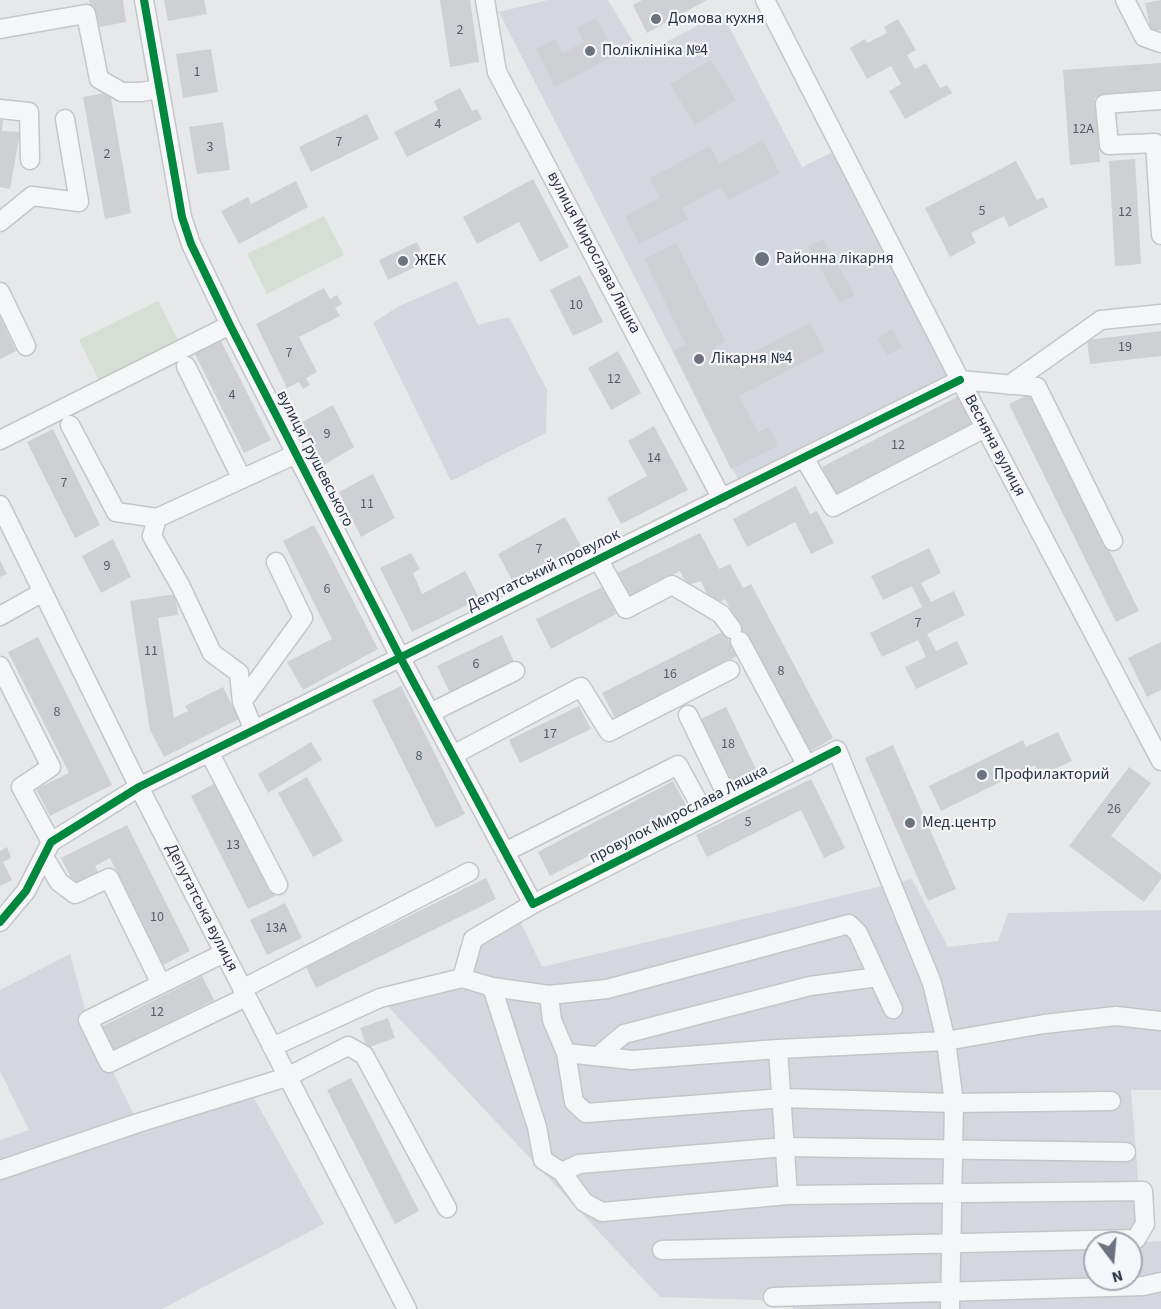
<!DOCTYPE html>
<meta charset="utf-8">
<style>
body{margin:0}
#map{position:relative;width:1161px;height:1309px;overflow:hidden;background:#e6e8ea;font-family:"Source Sans 3",sans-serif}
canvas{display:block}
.north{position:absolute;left:1083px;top:1231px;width:60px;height:60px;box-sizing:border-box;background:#f4f6f9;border:2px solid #a4a8b1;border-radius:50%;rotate:164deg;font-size:16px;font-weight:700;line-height:24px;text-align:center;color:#2b3445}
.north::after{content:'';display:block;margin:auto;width:21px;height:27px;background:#6c737f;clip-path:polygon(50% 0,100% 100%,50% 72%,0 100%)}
</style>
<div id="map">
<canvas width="1161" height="1309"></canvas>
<div class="north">N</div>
</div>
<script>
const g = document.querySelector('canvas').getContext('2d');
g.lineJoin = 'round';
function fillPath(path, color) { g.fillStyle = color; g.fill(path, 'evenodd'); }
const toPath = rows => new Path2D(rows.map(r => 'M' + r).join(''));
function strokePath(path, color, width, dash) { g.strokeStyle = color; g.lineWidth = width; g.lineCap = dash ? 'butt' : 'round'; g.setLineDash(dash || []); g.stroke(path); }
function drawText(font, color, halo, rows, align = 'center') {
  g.font = font + ' "Source Sans 3",sans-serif'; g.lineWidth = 4.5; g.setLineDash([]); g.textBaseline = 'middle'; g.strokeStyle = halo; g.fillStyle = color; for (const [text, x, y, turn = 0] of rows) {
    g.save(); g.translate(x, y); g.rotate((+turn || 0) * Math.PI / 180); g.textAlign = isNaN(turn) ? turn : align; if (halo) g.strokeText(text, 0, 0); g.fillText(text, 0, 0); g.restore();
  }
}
fillPath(toPath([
 [548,0,608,0,641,55,722,13,802,167,841,148,960,380,743,489,499,12],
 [457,281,478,325,509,317,547,390,546,433,451,481,373,323,399,306],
 [912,879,948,947,998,941,1008,913,1161,910,1161,1090,1131,1090,1143,1242,1161,1241,1161,1309,793,1309,792,1301,660,1297,380,998,462,978,473,939,516,913,542,967],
 [1095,1243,1131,1243,1131,1279,1095,1279],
 [70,954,88,1020,138,1123,249,1089,324,1224,162,1309,0,1309,0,1140,29,1130,0,1071,0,990]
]), '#d4d7dd');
fillPath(toPath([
 [324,216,344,255,267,294,247,254],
 [158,301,180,344,101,384,79,340]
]), '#d6ded6');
fillPath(toPath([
 [89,0,123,0,126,22,94,28],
 [164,0,204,0,207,14,168,21],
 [440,0,470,0,479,62,450,67],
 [642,0,707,0,647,33,633,5],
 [1161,0,1161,30,1151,32,1145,3],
 [596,18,616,55,555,87,536,49,555,39,562,53,584,42,577,28],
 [898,19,916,50,907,55,915,69,926,63,940,88,947,85,952,93,905,119,889,91,901,84,891,66,867,79,850,48,865,39,867,43,887,33,884,27],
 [211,49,218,92,183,98,176,54],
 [711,60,736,100,695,125,670,84],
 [1161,63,1161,93,1095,98,1100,162,1070,165,1063,70],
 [460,88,472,111,477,109,482,119,407,157,394,132,438,110,434,101],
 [110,92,131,213,105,219,83,97],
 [367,114,379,139,311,172,299,147],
 [0,120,3,120,2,131,20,132,10,189,0,187],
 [223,122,230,170,197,174,189,127],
 [763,140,780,173,728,200,721,187,682,208,688,219,639,244,625,216,660,198,650,178,710,146,719,164],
 [1135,159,1141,264,1115,266,1109,161],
 [1016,161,1037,200,1043,197,1048,207,1009,227,1004,216,971,233,976,243,950,257,925,208],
 [533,179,569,247,540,262,519,222,477,244,463,217],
 [296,181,308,207,239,244,221,211,248,197,251,204],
 [823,239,855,295,840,303,808,247],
 [417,242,426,262,388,280,379,260],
 [676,243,725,341,715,346,725,367,810,323,825,351,739,396,758,432,769,427,778,446,731,469,673,351,686,345,644,259],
 [580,275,603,322,573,336,550,290],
 [324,288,330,299,337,295,342,304,335,308,340,316,299,337,317,372,306,378,310,385,303,389,299,382,287,388,256,324],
 [0,317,16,351,0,359],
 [892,329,902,347,887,355,877,338],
 [1161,331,1161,356,1090,364,1087,340],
 [220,339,271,440,244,453,194,352],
 [618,351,641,393,611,410,588,368],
 [1032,393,1139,611,1116,622,1009,404],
 [959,396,974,425,836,495,822,467],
 [333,405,354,447,322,466,301,423],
 [654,426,688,490,621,524,607,498,647,476,628,441],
 [53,429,100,525,75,538,27,442],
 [373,474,395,518,361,537,339,492],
 [796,486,810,514,817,511,834,543,811,554,795,522,747,547,733,519],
 [565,517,581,546,513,582,498,554],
 [314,525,378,649,303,690,287,662,332,639,283,541],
 [700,533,719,569,730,564,743,588,751,584,833,738,809,752,725,599,712,606,701,581,687,585,680,571,625,599,613,575],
 [113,539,131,577,101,593,82,556],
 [929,548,941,573,921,583,931,602,954,591,965,615,927,634,936,651,957,641,968,664,916,689,905,667,926,657,918,640,882,657,870,633,922,607,912,586,883,600,871,576],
 [411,553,420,569,413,573,422,594,465,571,480,599,412,632,380,568],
 [0,560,7,574,0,577],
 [604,586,616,614,551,649,536,619],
 [175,594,178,615,158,618,174,718,188,711,185,706,223,687,239,719,164,757,150,730,130,601],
 [724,631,737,656,615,718,602,693],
 [502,635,515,664,451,695,437,666],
 [38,637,112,785,50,816,36,789,69,773,8,652],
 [1161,642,1161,690,1147,697,1128,658],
 [401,686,465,814,436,828,372,700],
 [579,706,591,729,520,763,509,740],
 [726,707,757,771,731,784,699,720],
 [1058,732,1072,761,1040,776,1035,765,941,811,929,786,1023,740,1026,747],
 [311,742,322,760,268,793,258,774],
 [893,745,956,889,928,901,865,758],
 [1129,767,1151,783,1111,836,1161,874,1161,879,1144,902,1069,846],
 [307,777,343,841,313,857,278,793],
 [811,779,845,848,824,858,801,810,707,857,696,835],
 [673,781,686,805,550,876,538,852],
 [217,782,275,896,248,909,191,796],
 [127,825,190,951,163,965,110,858,95,866,98,872,74,884,61,858],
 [7,847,11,858,3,862,12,880,0,886,0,851],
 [486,878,496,899,316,988,306,967],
 [285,903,302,938,267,955,250,920],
 [202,976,214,1000,113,1050,101,1027],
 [388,1018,395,1038,367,1048,360,1028],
 [351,1078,419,1211,395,1224,327,1090]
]), '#ced0d3');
const minor = toPath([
 [144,0,182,217,191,244,230,325,400,657,533,904],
 [485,0,497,72,722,499],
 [765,0,960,380,1161,761],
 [1125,0,1144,37,1161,43],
 [0,29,86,14,99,79,122,92,141,92,159,89],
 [1161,100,1105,104,1109,145,1155,143,1161,235],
 [0,109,29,112,30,160],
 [0,222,32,196,79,202,65,119],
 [0,292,26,346],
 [186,366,242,479],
 [1009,385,1101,320,1161,314],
 [70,425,116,512,157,518,296,454],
 [0,440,230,325],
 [804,458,833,507,985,428],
 [0,505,139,787,407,1309],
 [157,518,152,536,181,587,212,653,239,673,242,702],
 [598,559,626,609,672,585,721,614,732,629],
 [0,616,43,592],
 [740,641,807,766],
 [0,666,51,767,21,787,51,842],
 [430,713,515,671],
 [688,715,731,804],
 [254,730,242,702,303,618,276,562],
 [209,752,278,885],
 [453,755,581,687,609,732,730,670],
 [505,852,678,765,706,816],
 [44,857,59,882,75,894,109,878,161,984],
 [0,922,26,891,51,842,139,787,960,380,1037,387,1113,541],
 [224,953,88,1020,109,1063,246,997],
 [462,978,492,987,549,995,607,989,849,924,858,933,893,1009],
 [492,987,537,1127,543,1160,562,1172,584,1202,602,1212,788,1195,1143,1191,1145,1224,1136,1239,662,1250],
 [242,989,469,872],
 [549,995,552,1020,566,1053,574,1102,586,1113,783,1098,954,1103,1111,1101],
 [272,1047,380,998,462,978,473,939,533,904,837,750,932,983,946,1041,954,1103,950,1309],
 [778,1049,788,1195],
 [566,1053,632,1060,778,1049,946,1041,1044,1024,1116,1016,1161,1021],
 [598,1056,624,1034,810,986,878,977],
 [0,1170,138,1123,287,1077,348,1046,364,1055,447,1208],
 [562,1172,579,1164,785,1147,1126,1152],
 [773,1297,1143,1286,1161,1282]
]);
strokePath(minor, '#c4c6c8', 21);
strokePath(minor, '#f5f6f7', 18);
strokePath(toPath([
 [144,0,182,217,191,244,230,325,400,657,533,904,837,750],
 [0,922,26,891,51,842,139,787,960,380]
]), '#00873e', 8);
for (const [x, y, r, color] of [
 [656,19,6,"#6c737f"],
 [590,51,6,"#6c737f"],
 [762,259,8,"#6c737f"],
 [403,261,6,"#6c737f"],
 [699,359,6,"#6c737f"],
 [982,775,6,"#6c737f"],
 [910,823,6,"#6c737f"]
]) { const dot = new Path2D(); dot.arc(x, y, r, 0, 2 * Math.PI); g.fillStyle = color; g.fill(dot); strokePath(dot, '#f4f6f9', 2); }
drawText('14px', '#545c69', null, [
 ["2",460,31],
 ["1",197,73],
 ["4",438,125],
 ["12А",1083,130],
 ["7",339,143],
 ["3",210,148],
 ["2",107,155],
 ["5",982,212],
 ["12",1125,213],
 ["10",576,306],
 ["19",1125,348],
 ["7",289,354],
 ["12",614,380],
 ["4",232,396],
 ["9",327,435],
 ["12",898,446],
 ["14",654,459],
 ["7",64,484],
 ["11",367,505],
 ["7",539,550],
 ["9",107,567],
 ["6",327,590],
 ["7",918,624],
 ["11",151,652],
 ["6",476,665],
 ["8",781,672],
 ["16",670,675],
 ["8",57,713],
 ["17",550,735],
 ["18",728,745],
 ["8",419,757],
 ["26",1114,810],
 ["5",748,823],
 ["13",233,846],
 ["10",157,918],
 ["13А",276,929],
 ["12",157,1013]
]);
drawText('16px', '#2b3445', '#f4f6f9', [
 ["Домова кухня",668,19],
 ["Поліклініка №4",602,51],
 ["Районна лікарня",776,259],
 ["ЖЕК",415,261],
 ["Лікарня №4",711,359],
 ["Профилакторий",994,775],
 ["Мед.центр",922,823]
], 'left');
drawText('16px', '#2b3445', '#f4f6f9', [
 ["вулиця Мирослава Ляшка",593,253,62],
 ["Весняна вулиця",994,446,62],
 ["вулиця Грушевського",314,459,63],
 ["Депутатський провулок",544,571,-26],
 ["провулок Мирослава Ляшка",679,815,-27],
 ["Депутатська вулиця",201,908,63]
]);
</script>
